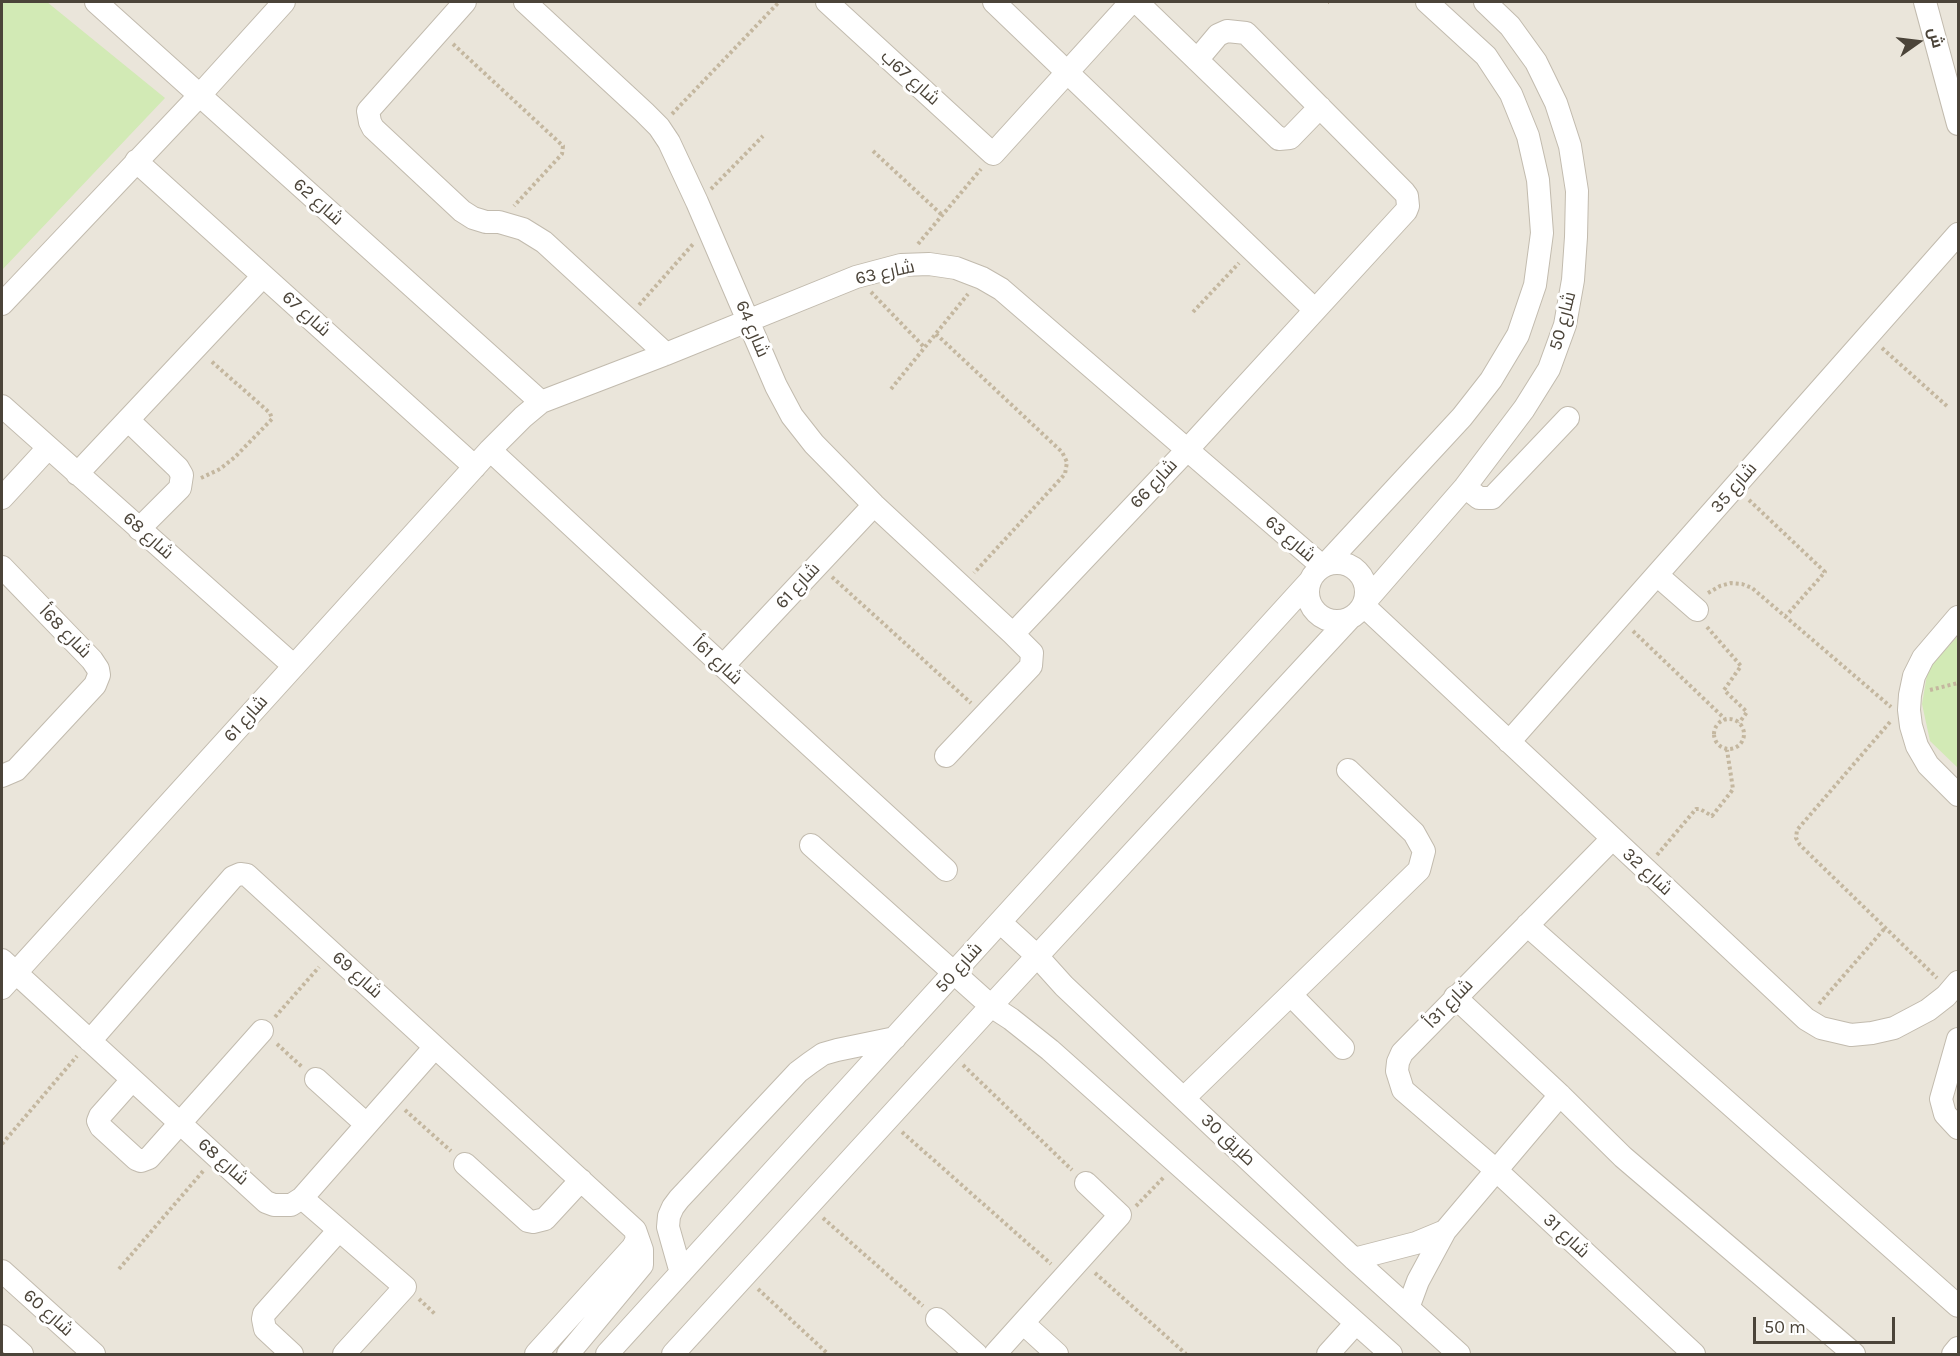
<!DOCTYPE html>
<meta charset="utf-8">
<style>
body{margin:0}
#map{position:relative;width:1960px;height:1356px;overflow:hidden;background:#f6f3ec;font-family:Karla,Cairo,sans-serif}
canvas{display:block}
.frame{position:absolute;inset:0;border:3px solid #4b4439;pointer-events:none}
.north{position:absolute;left:1888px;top:12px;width:60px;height:60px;-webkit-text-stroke:4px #fff;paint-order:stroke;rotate:76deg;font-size:16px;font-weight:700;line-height:24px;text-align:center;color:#4b4439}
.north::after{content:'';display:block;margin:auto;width:21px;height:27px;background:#4b4439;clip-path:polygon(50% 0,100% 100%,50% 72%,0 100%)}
.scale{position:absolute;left:1753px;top:1317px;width:142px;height:27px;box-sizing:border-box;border:3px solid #4b4439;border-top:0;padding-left:8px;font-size:18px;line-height:21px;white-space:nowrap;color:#4b4439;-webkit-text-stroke:4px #fff;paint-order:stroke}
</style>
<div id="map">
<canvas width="1960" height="1356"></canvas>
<div class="frame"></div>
<div class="north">ش</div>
<div class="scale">50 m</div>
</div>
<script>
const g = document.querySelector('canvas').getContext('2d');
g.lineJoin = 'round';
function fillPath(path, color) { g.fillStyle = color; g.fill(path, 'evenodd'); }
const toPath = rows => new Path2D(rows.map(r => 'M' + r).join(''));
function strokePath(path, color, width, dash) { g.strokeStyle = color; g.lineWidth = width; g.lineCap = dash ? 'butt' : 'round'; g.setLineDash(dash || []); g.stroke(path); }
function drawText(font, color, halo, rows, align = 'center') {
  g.font = font + ' Karla,Cairo,sans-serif'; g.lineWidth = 6; g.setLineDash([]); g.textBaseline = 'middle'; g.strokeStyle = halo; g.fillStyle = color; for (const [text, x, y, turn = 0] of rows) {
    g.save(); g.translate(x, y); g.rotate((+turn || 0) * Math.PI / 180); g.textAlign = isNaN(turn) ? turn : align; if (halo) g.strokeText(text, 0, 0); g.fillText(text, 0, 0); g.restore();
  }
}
fillPath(toPath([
 [2,2,1958,2,1958,1354,2,1354]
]), '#eae5da');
fillPath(toPath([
 [2,2,47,2,165,98,2,270],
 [1958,636,1958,768,1930,741,1922,704,1928,669]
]), '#d2eab5');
const minor = toPath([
 [96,2,541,402],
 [465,2,368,111,370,122,373,128,462,211,473,218,486,222,499,222,523,229,544,242,666,354],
 [525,2,644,112,659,127,669,142,697,202,776,386,792,416,814,444,874,505,1013,634],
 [827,2,993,154,1131,2],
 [994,2,1315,310],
 [1137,2,1279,139,1290,138,1320,107],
 [1925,2,1958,124],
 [136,161,475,467],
 [2,304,199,96,284,2],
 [2,406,294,666],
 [128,420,178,468,182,475,180,488,139,529],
 [490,450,723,666,946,870],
 [77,474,263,276],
 [1465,487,1479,498,1492,498,1568,418],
 [2,498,48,448],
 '1308 592a29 29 0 1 1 58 0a29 29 0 1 1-58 0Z',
 [1325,565,1462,417,1491,380,1518,335,1535,285,1542,233,1538,180,1528,136,1511,94,1486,56,1427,2],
 [2,567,92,660,98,669,99,675,95,685,16,770,2,776],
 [1657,575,1697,610],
 [1365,602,1465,487,1524,409,1549,369,1565,325,1573,280,1576,237,1577,191,1570,146,1556,103,1536,62,1510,26,1485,2],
 [1363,605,1806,1019,1821,1028,1851,1035,1872,1033,1894,1028,1928,1010,1946,996,1958,982],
 [1958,617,1923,658,1914,676,1910,695,1909,710,1911,726,1917,746,1928,765,1958,795],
 [723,666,874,505],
 [1509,742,1958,234],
 [946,756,1031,666,1032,653,1013,634,1187,450,1406,211,1408,206,1407,196,1404,192,1246,33,1227,31,1218,35,1197,60],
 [1612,839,1402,1053,1398,1062,1397,1071,1403,1090,1497,1171,1694,1354],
 [811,845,991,1006,1011,1019,1050,1050,1391,1354],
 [1000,922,1037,956,1064,986,1354,1259,1459,1354],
 [1527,925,1958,1306],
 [2,960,266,1202,274,1205,291,1205,302,1198,435,1047],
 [2,988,490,450,523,417,541,402,666,354,856,277,901,265,929,264,956,268,982,278,1001,289,1322,566],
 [1291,995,1343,1048],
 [1455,997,1560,1095,1623,1157,1854,1354],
 [1958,1039,1941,1099,1945,1114,1958,1128],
 [90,1041,233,877,240,874,247,875,635,1230,642,1250,642,1265,568,1354],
 [316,1079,366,1124],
 [132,1080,100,1116,98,1121,101,1127,136,1159,141,1161,149,1158,262,1031],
 [1184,1098,1419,870,1424,851,1414,833,1348,770],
 [465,1164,528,1221,533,1222,545,1219,581,1180],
 [302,1198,405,1287,344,1354],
 [1354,1259,1416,1243,1445,1231],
 [2,1271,94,1354],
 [681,1273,668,1227,669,1216,673,1207,679,1199,798,1072,810,1063,823,1054,837,1050,895,1038],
 [1408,1308,1418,1281,1445,1231,1560,1095],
 [937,1319,976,1354],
 [1023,1323,1057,1354],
 [2,1336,22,1354],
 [292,1354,265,1329,263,1319,264,1314,339,1230],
 [536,1354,633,1247,637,1239,636,1234],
 [607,1354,1310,581],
 [673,1354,991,1006,1350,618],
 [995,1354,1120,1215,1086,1183],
 [1328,1354,1356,1323],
 [1953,1354,1958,1348]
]);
strokePath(minor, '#c2bbae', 24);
strokePath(toPath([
 [1328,2,1329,2],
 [453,44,563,146,562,154,514,206],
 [672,114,779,2],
 [873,151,942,215],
 [711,189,763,136],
 [918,244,981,169],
 [871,292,925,348],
 [639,305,694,243],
 [1193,312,1239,263],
 [936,334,1062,452,1067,462,1065,474,974,573],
 [1882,348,1948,407],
 [891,389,968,294],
 [201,478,220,469,235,457,272,419,270,413,211,361],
 [1749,500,1825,572,1786,616],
 [832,577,971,703],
 [1708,593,1720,586,1731,583,1742,584,1752,588,1891,707],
 [1707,627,1741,666,1724,690,1747,712,1739,723],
 [1633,631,1725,719],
 [1930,690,1958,683],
 '1714 734a15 15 0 1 1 30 0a15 15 0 1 1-30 0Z',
 [1890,722,1797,830,1796,838,1800,845,1937,978],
 [1657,855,1696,809,1700,809,1712,816,1731,792,1733,789,1727,750],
 [1819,1004,1885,928],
 [275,1017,319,967],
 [277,1044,302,1067],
 [963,1065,1072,1170],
 [405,1110,451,1151],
 [902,1132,1051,1264],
 [2,1144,77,1056],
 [1136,1206,1164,1177],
 [823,1218,923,1306],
 [119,1269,204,1170],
 [1095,1273,1186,1354],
 [758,1289,828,1354],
 [419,1299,436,1315]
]), '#c4b79f', 4, [3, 3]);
strokePath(minor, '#fff', 22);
drawText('18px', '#4b4439', '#fff', [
 ["شارع 67ب",910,78,42],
 ["شارع 62",318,202,42],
 ["شارع 63",885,273,-12],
 ["شارع 67",306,314,42],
 ["شارع 50",1563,321,-75],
 ["شارع 64",752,329,67],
 ["شارع 66",1154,484,-47],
 ["شارع 35",1734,488,-49],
 ["شارع 68",148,536,42],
 ["شارع 63",1290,539,41],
 ["شارع 61",798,586,-47],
 ["شارع 68أ",65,632,46],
 ["شارع 61أ",717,661,43],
 ["شارع 61",246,719,-48],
 ["شارع 32",1647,872,43],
 ["شارع 50",959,968,-48],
 ["شارع 69",357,975,42],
 ["شارع 31أ",1449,1004,-46],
 ["طريق 30",1228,1140,43],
 ["شارع 68",223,1162,42],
 ["شارع 31",1566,1236,43],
 ["شارع 60",48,1313,42]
]);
</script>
